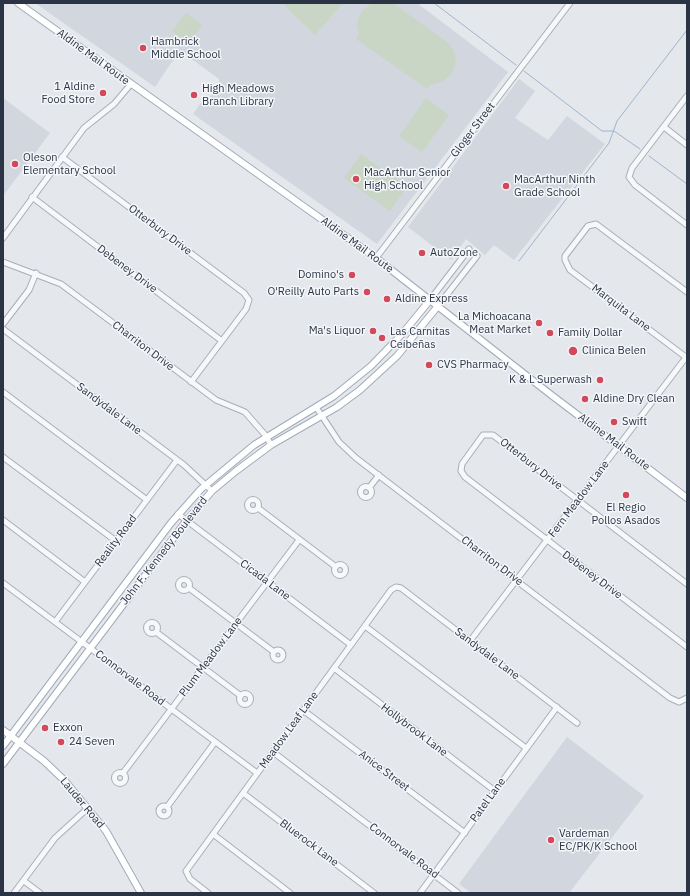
<!DOCTYPE html>
<meta charset="utf-8">
<style>
body{margin:0}
#map{position:relative;width:690px;height:896px;overflow:hidden;background:#e4e7ec;font-family:"IBM Plex Sans",sans-serif}
canvas{display:block}
.frame{position:absolute;inset:0;border:4px solid #2b3445;pointer-events:none}
</style>
<div id="map">
<canvas width="690" height="896"></canvas>
<div class="frame"></div>
</div>
<script>
const g = document.querySelector('canvas').getContext('2d');
g.lineJoin = 'round';
function fillPath(path, color) { g.fillStyle = color; g.fill(path, 'evenodd'); }
const toPath = rows => new Path2D(rows.map(r => 'M' + r).join(''));
function strokePath(path, color, width, dash) { g.strokeStyle = color; g.lineWidth = width; g.lineCap = dash ? 'butt' : 'round'; g.setLineDash(dash || []); g.stroke(path); }
function drawText(font, color, halo, rows, align = 'center') {
  g.font = font + ' "IBM Plex Sans",sans-serif'; g.lineWidth = 3; g.setLineDash([]); g.textBaseline = 'middle'; g.strokeStyle = halo; g.fillStyle = color; for (const [text, x, y, turn = 0] of rows) {
    g.save(); g.translate(x, y); g.rotate((+turn || 0) * Math.PI / 180); g.textAlign = isNaN(turn) ? turn : align; if (halo) g.strokeText(text, 0, 0); g.fillText(text, 0, 0); g.restore();
  }
}
fillPath(toPath([
 [35,3,417,3,508,72,377,244,193,114,205,97,209,99,219,83,219,79,182,52,171,63,155,87],
 [519,79,535,91,515,118,548,140,567,116,605,144,514,260,494,245,485,255,466,239,451,260,408,227],
 [3,98,50,133,3,196],
 [567,737,644,796,569,893,471,893,459,884]
]), '#d2d6de');
fillPath(toPath([
 [282,3,343,3,315,35],
 [372,3,394,4,447,42,454,51,456,59,453,71,448,77,442,82,430,85,427,89,356,39,359,34,357,25,359,17,363,10],
 [186,13,202,25,188,43,172,31],
 [426,98,449,115,422,152,399,136],
 [361,154,407,187,390,211,344,178]
]), '#c9d6c5');
strokePath(toPath([
 [434,3,516,65],
 [524,71,602,131,614,131,640,149],
 [649,156,687,184],
 [519,261,609,143,617,121,687,30]
]), '#9fb4cc', 1);
const minor = toPath([
 [687,96,632,168,629,177,635,185,687,225],
 [664,127,687,145],
 [62,157,244,293,249,300,246,309,191,382],
 [32,197,222,341],
 [3,238,84,128,114,104,131,84],
 [376,258,570,3],
 [3,262,61,284,216,400,245,412,266,436,271,445],
 [687,292,596,224,588,226,565,256,565,260,570,270,687,358],
 [430,300,469,249],
 [438,306,477,256],
 [3,324,29,290,36,273],
 [3,329,184,465,212,491],
 [3,392,147,500],
 [316,407,339,442,356,458,670,698,679,702,687,698],
 [3,457,116,541],
 '360.5 492a5.5 5.5 0 1 1 11 0a5.5 5.5 0 1 1-11 0Z',
 [369,488,379,475],
 '247.5 505a5.5 5.5 0 1 1 11 0a5.5 5.5 0 1 1-11 0Z',
 [258,508,336,567],
 [178,514,351,645],
 [3,520,85,582],
 '334.5 570a5.5 5.5 0 1 1 11 0a5.5 5.5 0 1 1-11 0Z',
 '178.5 585a5.5 5.5 0 1 1 11 0a5.5 5.5 0 1 1-11 0Z',
 [3,583,257,773],
 [687,584,493,435,483,435,462,464,461,471,465,477,687,647],
 [189,588,274,652],
 [55,622,177,460],
 '146.5 628a5.5 5.5 0 1 1 11 0a5.5 5.5 0 1 1-11 0Z',
 [365,626,526,748],
 [156,632,241,696],
 [470,641,687,356],
 '273 655a5 5 0 1 1 10 0a5 5 0 1 1-10 0Z',
 [334,668,495,791],
 '239.5 699a5.5 5.5 0 1 1 11 0a5.5 5.5 0 1 1-11 0Z',
 [303,710,465,833],
 [273,752,458,893],
 '114.5 778a5.5 5.5 0 1 1 11 0a5.5 5.5 0 1 1-11 0Z',
 [123,773,299,540],
 [243,793,374,893],
 '159 811a5 5 0 1 1 10 0a5 5 0 1 1-10 0Z',
 [167,807,215,742],
 [213,834,290,893],
 [24,881,40,893],
 [14,893,55,838,88,808],
 [208,893,190,879,186,871,189,867,391,590,396,587,401,588,577,723],
 [420,893,557,707]
]);
const major = toPath([
 [18,3,376,258,550,394,687,498],
 [3,730,44,761,65,781,106,831,141,893],
 [3,746,171,523,201,489,254,445,334,396,371,366,403,333,430,300],
 [3,764,187,520,212,491,236,471,271,445,337,407,360,390,397,356,438,306]
]);
strokePath(minor, '#a9aeb7', 7);
strokePath(major, '#a3abb8', 8);
strokePath(minor, '#f7f8fa', 5);
strokePath(major, '#fff', 6);
for (const [x, y, r, color] of [
 [143,48,4,"#d1495b"],
 [103,93,4,"#d1495b"],
 [194,95,4,"#d1495b"],
 [15,164,4,"#d1495b"],
 [356,179,4,"#d1495b"],
 [506,186,4,"#d1495b"],
 [422,253,4,"#d1495b"],
 [352,275,4,"#d1495b"],
 [367,292,4,"#d1495b"],
 [387,299,4,"#d1495b"],
 [539,323,4,"#d1495b"],
 [373,331,4,"#d1495b"],
 [550,333,4,"#d1495b"],
 [382,338,4,"#d1495b"],
 [573,351,5,"#d1495b"],
 [429,365,4,"#d1495b"],
 [600,380,4,"#d1495b"],
 [585,399,4,"#d1495b"],
 [614,422,4,"#d1495b"],
 [626,495,4,"#d1495b"],
 [45,728,4,"#d1495b"],
 [61,742,4,"#d1495b"],
 [551,840,4,"#d1495b"]
]) { const dot = new Path2D(); dot.arc(x, y, r, 0, 2 * Math.PI); g.fillStyle = color; g.fill(dot); strokePath(dot, '#f4f6f9', 1.5); }
drawText('11px', '#2b3445', '#f4f6f9', [
 ["Hambrick",151,42],
 ["Middle School",151,55],
 ["1 Aldine",95,87,"right"],
 ["Food Store",95,100,"right"],
 ["High Meadows",202,89],
 ["Branch Library",202,102],
 ["Oleson",23,158],
 ["Elementary School",23,171],
 ["MacArthur Senior",364,173],
 ["High School",364,186],
 ["MacArthur Ninth",514,180],
 ["Grade School",514,193],
 ["AutoZone",430,253],
 ["Domino's",344,275,"right"],
 ["O'Reilly Auto Parts",359,292,"right"],
 ["Aldine Express",395,299],
 ["La Michoacana",531,317,"right"],
 ["Meat Market",531,330,"right"],
 ["Ma's Liquor",365,331,"right"],
 ["Las Carnitas",390,332],
 ["Ceibeñas",390,345],
 ["Family Dollar",558,333],
 ["Clinica Belen",582,351],
 ["CVS Pharmacy",437,365],
 ["K & L Superwash",592,380,"right"],
 ["Aldine Dry Clean",593,399],
 ["Swift",622,422],
 ["El Regio",626,508,"center"],
 ["Pollos Asados",626,521,"center"],
 ["Exxon",53,728],
 ["24 Seven",69,742],
 ["Vardeman",559,834],
 ["EC/PK/K School",559,847]
], 'left');
drawText('11px', '#2b3445', '#f4f6f9', [
 ["Aldine Mail Route",93,57,36],
 ["Gloger Street",473,130,-53],
 ["Otterbury Drive",160,230,37],
 ["Aldine Mail Route",357,245,36],
 ["Debeney Drive",127,269,37],
 ["Marquita Lane",621,308,37],
 ["Charriton Drive",143,346,37],
 ["Sandydale Lane",109,409,37],
 ["Aldine Mail Route",614,442,37],
 ["Otterbury Drive",531,464,38],
 ["Fern Meadow Lane",579,499,-53],
 ["Reality Road",116,541,-53],
 ["John F. Kennedy Boulevard",164,551,-52],
 ["Charriton Drive",492,561,37],
 ["Debeney Drive",592,575,37],
 ["Cicada Lane",265,580,37],
 ["Sandydale Lane",487,654,37],
 ["Plum Meadow Lane",211,657,-53],
 ["Connorvale Road",130,678,37],
 ["Meadow Leaf Lane",289,730,-54],
 ["Hollybrook Lane",414,730,37],
 ["Anice Street",384,771,37],
 ["Patel Lane",488,800,-54],
 ["Lauder Road",82,803,50],
 ["Bluerock Lane",309,843,37],
 ["Connorvale Road",404,851,37]
]);
</script>
